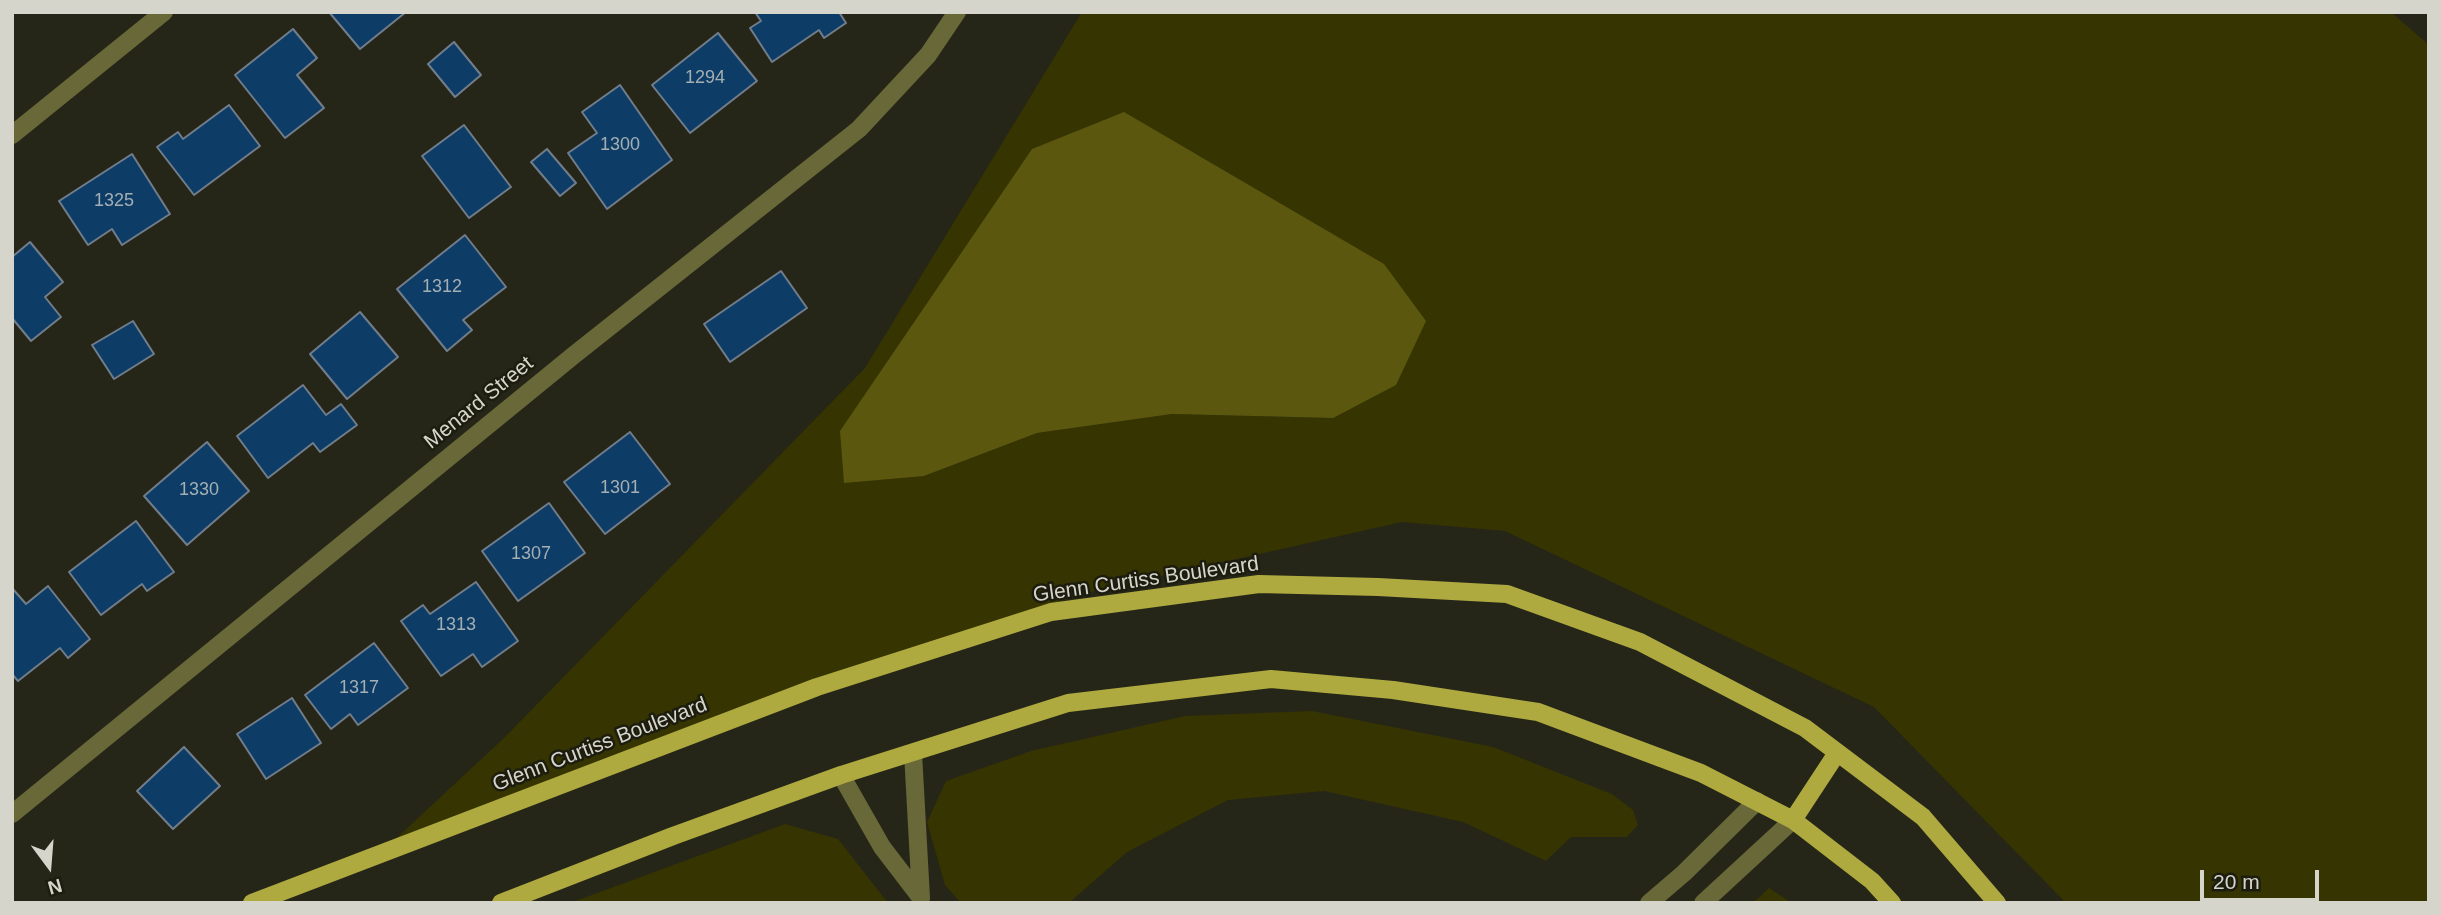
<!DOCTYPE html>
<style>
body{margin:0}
#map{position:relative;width:2441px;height:915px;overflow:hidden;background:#262618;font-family:Helvetica,sans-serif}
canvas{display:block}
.frame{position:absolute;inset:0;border:14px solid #d5d5cc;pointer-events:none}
.north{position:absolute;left:14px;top:831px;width:70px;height:70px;-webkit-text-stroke:5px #1d1d0f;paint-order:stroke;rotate:164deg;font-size:19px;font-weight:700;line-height:28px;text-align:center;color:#d5d5cc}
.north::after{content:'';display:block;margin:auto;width:24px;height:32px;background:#d5d5cc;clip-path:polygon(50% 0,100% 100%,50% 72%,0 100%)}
.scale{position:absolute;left:2200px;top:870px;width:119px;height:32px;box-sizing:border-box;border:4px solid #d5d5cc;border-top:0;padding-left:9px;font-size:21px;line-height:24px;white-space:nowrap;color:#d5d5cc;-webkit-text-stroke:5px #1d1d0f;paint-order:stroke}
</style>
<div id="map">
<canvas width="2441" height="915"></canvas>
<div class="frame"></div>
<div class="north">N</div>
<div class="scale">20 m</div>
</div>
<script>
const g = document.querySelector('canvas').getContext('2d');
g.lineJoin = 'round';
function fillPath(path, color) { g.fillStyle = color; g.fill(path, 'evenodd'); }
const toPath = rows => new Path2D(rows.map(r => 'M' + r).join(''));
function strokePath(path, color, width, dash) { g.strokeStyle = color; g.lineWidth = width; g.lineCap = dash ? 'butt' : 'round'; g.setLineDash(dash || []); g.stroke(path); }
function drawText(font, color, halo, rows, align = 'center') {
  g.font = font + ' Helvetica,sans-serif'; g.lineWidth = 5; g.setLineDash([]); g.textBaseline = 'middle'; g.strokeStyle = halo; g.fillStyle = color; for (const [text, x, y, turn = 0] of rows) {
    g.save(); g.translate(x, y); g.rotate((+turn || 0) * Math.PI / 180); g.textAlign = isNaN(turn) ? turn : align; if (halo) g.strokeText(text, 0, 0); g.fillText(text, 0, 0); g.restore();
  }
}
fillPath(toPath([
 [1082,12,2391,12,2429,45,2429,903,2066,903,1874,707,1505,531,1402,522,1090,592,805,684,388,846,505,737,865,368],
 [1032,149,1333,418,1172,414,1037,433,924,476],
 [1312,711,1493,747,1612,794,1633,810,1638,825,1627,837,1571,837,1546,861,1463,822,1324,791,1228,800,1127,852,1069,903,961,903,945,885,927,822,946,781,1031,751,1185,716],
 [785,824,838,839,888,903,570,903],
 [1769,888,1792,903,1753,903]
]), '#363401');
fillPath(toPath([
 [1124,112,1384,264,1426,321,1396,385,1333,418,1172,414,1037,433,924,476,844,483,840,431,1032,149]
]), '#5b570f');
const building = toPath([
 [329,12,406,12,360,49,329,12],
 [755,12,839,12,846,23,824,38,819,30,772,62,750,28,761,21,755,12],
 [293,29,317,58,297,75,324,108,285,138,235,75,293,29],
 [718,33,757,81,690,133,652,85,718,33],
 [454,42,481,75,455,97,428,64,454,42],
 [620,85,672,160,607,209,568,153,597,133,582,112,620,85],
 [229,105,260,146,194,195,157,147,178,132,183,139,229,105],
 [464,125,511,187,469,218,422,156,464,125],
 [547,149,576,183,560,196,531,162,547,149],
 [132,154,170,214,122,245,112,229,88,245,59,201,132,154],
 [465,235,506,287,463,320,472,330,447,351,397,289,465,235],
 [30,242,63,282,45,297,61,317,31,341,12,318,12,257,30,242],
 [781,271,807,308,730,362,704,324,781,271],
 [360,312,398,357,347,399,310,354,360,312],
 [133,321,154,354,114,379,92,345,133,321],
 [303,385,326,415,341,404,357,425,320,452,313,443,268,478,237,436,303,385],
 [630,432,670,484,605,534,564,482,630,432],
 [207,442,249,491,187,545,144,496,207,442],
 [549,503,585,553,518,601,482,551,549,503],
 [136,521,174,572,147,591,142,584,101,615,69,572,136,521],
 [476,582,518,641,482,667,473,654,441,676,401,621,423,605,430,614,476,582],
 [48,586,90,639,68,658,60,648,18,681,12,674,12,588,26,604,48,586],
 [374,643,408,688,358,725,350,714,331,729,305,695,374,643],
 [292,698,321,743,266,779,237,734,292,698],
 [184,747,220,786,173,829,137,791,184,747]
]);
fillPath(building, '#0d3d67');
strokePath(building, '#717d8a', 2);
strokePath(toPath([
 [12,135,164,12],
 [913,753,921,898],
 [841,775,882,847,921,898],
 [12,814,574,355,859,129,928,55,957,12],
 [1649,903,1684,873,1757,801],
 [1703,903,1793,820]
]), '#696839', 18);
strokePath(toPath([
 [1793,820,1837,753],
 [252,903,817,687,1051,612,1259,584,1378,587,1507,594,1640,642,1805,728,1923,817,1997,903],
 [501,903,673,836,841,775,1068,703,1271,679,1393,690,1538,712,1701,773,1793,820,1872,881,1892,903]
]), '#aeaa40', 18);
drawText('18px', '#a3afb3', null, [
 ["1294",705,78],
 ["1300",620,145],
 ["1325",114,201],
 ["1312",442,287],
 ["1301",620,488],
 ["1330",199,490],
 ["1307",531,554],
 ["1313",456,625],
 ["1317",359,688]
]);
drawText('21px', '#d5d5cc', '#1d1d0f', [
 ["Menard Street",479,403,-39],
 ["Glenn Curtiss Boulevard",1146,580,-8],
 ["Glenn Curtiss Boulevard",600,745,-21]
]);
</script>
